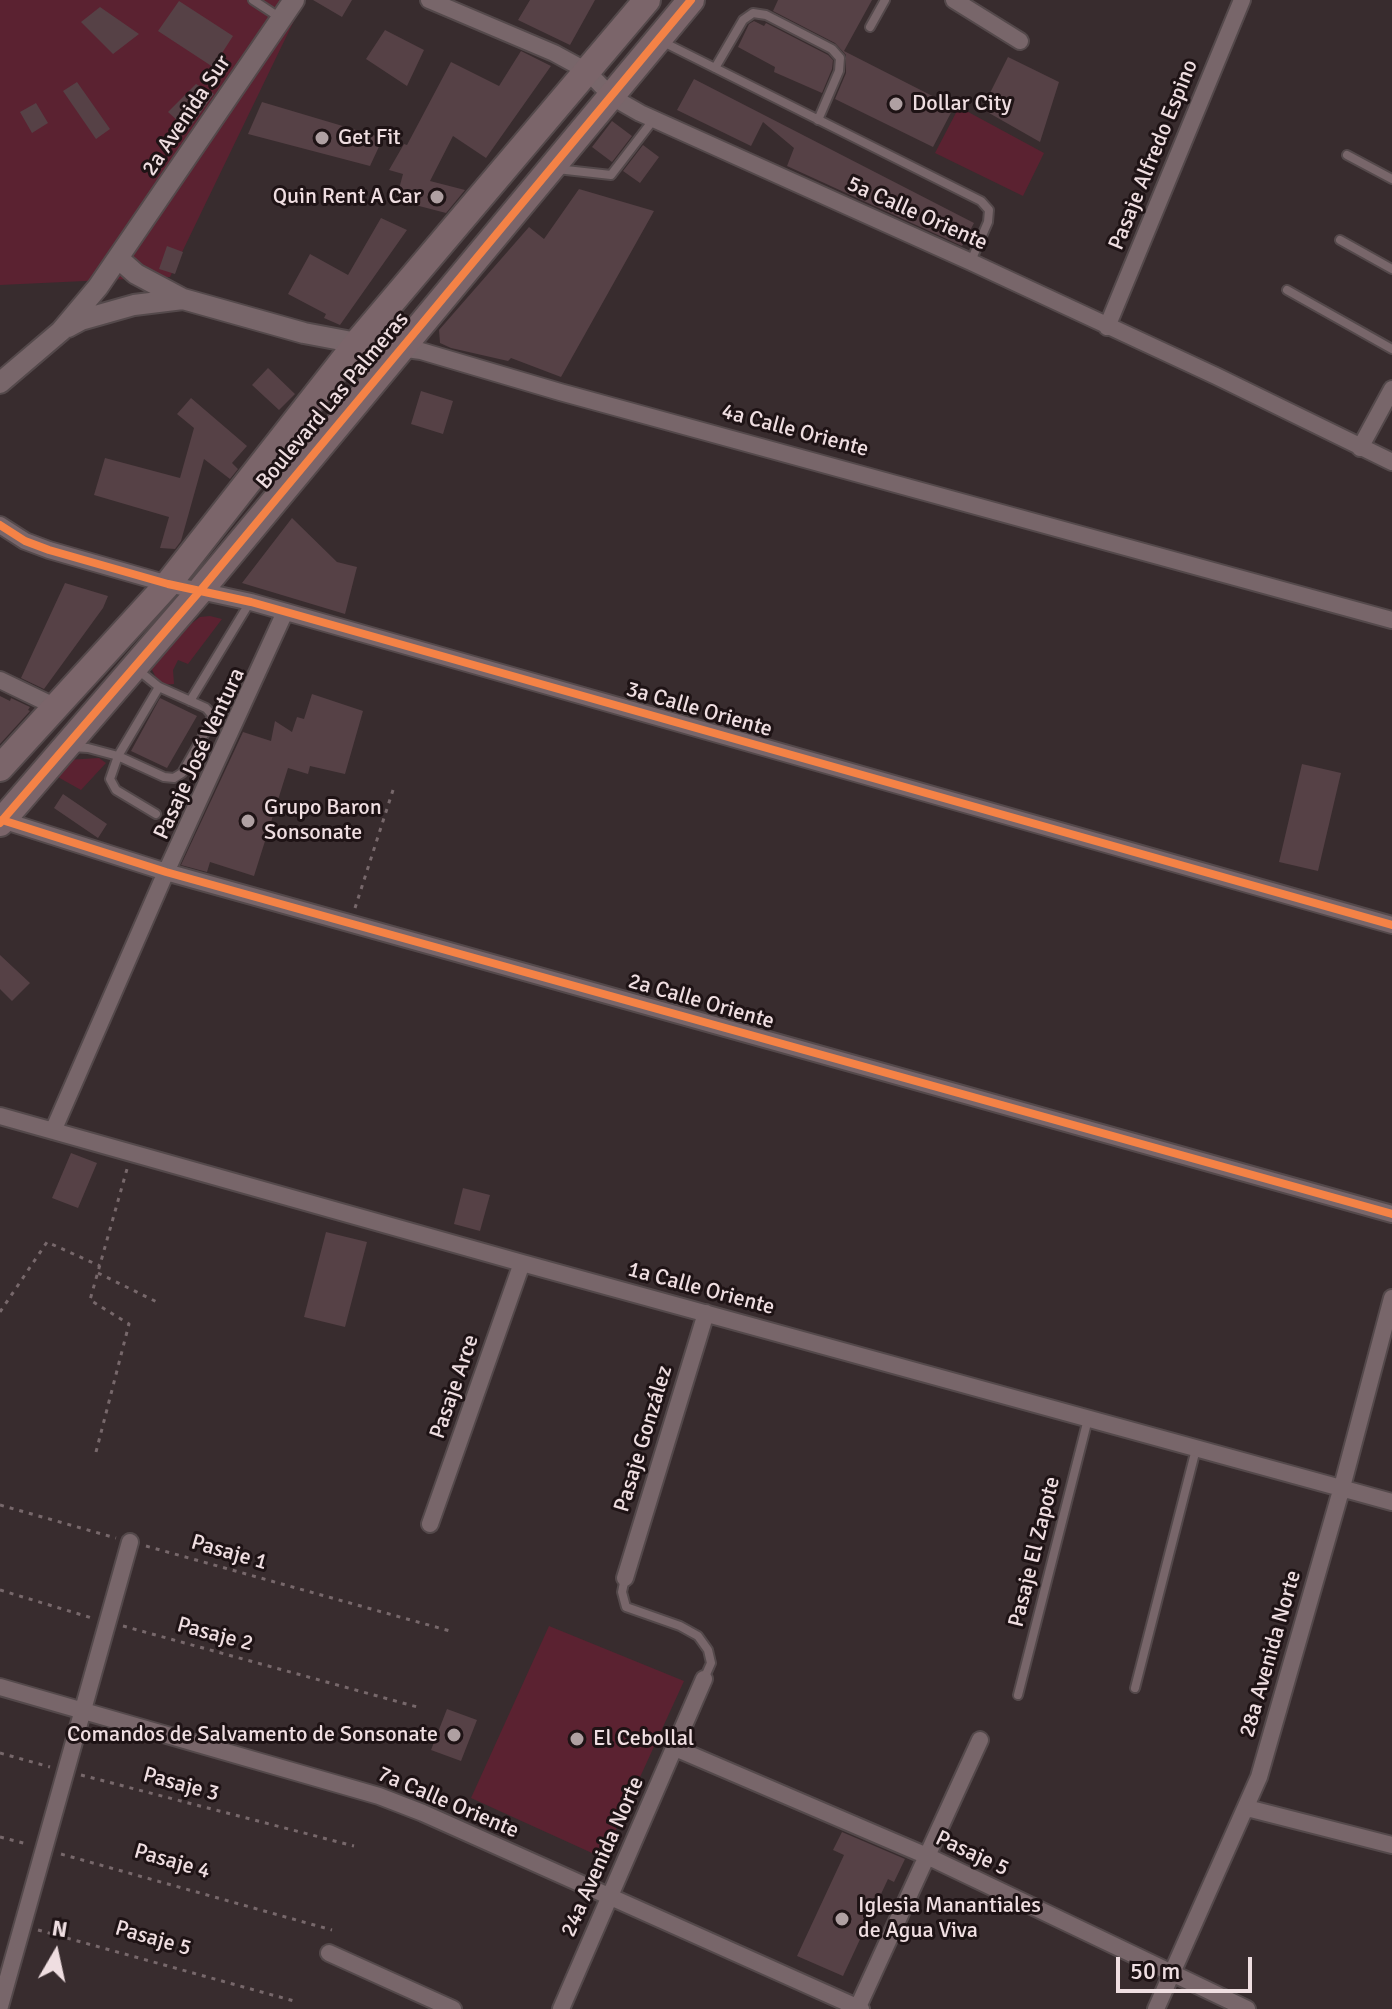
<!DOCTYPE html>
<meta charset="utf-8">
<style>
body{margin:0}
#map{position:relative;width:1392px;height:2009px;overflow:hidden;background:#382c2e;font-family:Signika,sans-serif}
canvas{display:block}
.north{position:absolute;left:16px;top:1913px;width:80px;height:80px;-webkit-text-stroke:6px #1e1315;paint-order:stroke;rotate:9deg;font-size:22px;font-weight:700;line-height:32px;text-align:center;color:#efdee1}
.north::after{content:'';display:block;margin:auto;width:28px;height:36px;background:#efdee1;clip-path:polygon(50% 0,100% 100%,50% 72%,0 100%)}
.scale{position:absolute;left:1116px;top:1957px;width:136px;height:36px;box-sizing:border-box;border:4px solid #efdee1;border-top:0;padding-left:10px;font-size:24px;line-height:28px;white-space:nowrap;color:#efdee1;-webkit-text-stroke:6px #1e1315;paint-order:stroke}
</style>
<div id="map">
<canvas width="1392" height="2009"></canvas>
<div class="north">N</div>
<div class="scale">50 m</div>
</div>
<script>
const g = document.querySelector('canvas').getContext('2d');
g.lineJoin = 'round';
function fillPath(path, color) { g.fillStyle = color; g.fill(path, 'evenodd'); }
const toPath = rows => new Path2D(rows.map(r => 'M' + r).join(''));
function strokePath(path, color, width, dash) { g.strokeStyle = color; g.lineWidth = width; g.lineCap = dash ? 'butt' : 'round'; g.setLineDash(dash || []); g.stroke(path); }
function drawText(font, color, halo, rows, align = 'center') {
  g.font = font + ' Signika,sans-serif'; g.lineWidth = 6; g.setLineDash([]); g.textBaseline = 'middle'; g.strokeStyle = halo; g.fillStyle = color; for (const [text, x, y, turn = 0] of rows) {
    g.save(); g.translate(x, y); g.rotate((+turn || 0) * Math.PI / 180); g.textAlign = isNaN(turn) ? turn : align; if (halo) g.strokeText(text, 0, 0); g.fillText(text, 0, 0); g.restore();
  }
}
fillPath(toPath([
 [0,0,304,0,170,277,0,285],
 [959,107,1044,153,1023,196,935,153],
 [210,616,222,619,188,664,178,660,173,670,174,684,160,685,151,668,191,624,200,617],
 [99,758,106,763,81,790,56,776,66,760],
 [549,1626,684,1681,603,1858,471,1798]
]), '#5b2231');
fillPath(toPath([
 [313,0,352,0,342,17],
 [530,0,595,0,570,45,518,20],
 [778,0,872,0,844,51,954,107,933,147,835,99,846,73,846,55,835,43,773,11],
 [179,1,233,36,213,67,158,31],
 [100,7,139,34,113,54,81,22],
 [754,21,764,26,766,23,828,55,833,60,832,69,822,93,774,72,775,67,738,47,749,24],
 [385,30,424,50,407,86,366,59],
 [521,51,551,66,486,158,453,136,430,181,465,190,446,213,396,200,403,174,389,170,404,144,407,145,451,62,499,86],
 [1008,57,1059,82,1040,142,982,109],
 [694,79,974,223,962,246,787,166,794,148,763,122,751,146,677,110],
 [77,82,110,129,96,139,63,91],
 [196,84,214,94,188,130,168,112],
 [262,102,383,138,370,166,248,134],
 [36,103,48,123,32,133,20,112],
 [612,121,632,136,612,162,592,147],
 [643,145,659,157,640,183,623,171],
 [579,189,654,211,561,377,511,358,508,361,451,348,440,343,439,330,529,227,544,239],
 [381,218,407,230,340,325,324,318,326,314,288,294,310,254,348,275],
 [167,246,183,252,175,274,159,269],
 [268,368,295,394,279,410,252,385],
 [421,391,453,401,443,434,411,424],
 [191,398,247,446,232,463,238,469,230,479,204,459,181,541,175,549,160,548,169,517,94,495,105,458,180,478,194,428,177,414],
 [292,518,337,562,357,567,345,614,242,583],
 [65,583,108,596,103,608,44,689,21,678],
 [312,694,363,711,345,774,310,766,308,774,288,768,254,876,210,862,207,872,181,865,243,732,271,741,275,721,292,732,297,717,304,719],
 [0,696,10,701,11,698,30,707,28,710,30,711,0,744],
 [160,698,197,716,167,768,131,751],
 [1302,764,1341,773,1318,871,1279,862],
 [63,794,107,824,98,838,54,808],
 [0,955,30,983,12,1001,0,989],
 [71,1153,97,1163,78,1208,52,1198],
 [463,1188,490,1195,480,1231,454,1224],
 [326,1232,367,1242,345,1327,304,1317],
 [447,1709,477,1720,461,1761,431,1750],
 [842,1832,905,1859,894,1882,888,1879,843,1976,797,1956,844,1855,833,1850]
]), '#564146');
const service = toPath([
 [253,0,282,19],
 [870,27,885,0],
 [663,42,981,201,989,210,988,222,971,261],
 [715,68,743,20,753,13,766,15,832,49,840,58,839,71,818,120],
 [1347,155,1392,179],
 [557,169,611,175,654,119],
 [1340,240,1392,269],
 [1287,290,1392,349],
 [190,701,250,602],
 [72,747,88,748,118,756,164,777,174,778,182,773,210,724,212,715,206,708,159,687,138,670],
 [156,814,116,790,110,779,118,756,159,687],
 [625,1578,622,1592,626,1607,680,1626,698,1636,708,1650,711,1663,704,1679],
 [1135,1688,1196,1449],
 [1018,1695,1088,1419]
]);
const minor = toPath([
 [429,0,554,53,587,71,612,97,640,113,971,262,1216,376,1392,462],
 [954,0,1020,41],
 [1107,327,1242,0],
 [399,348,421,351,560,392,1392,620],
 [1360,448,1392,389],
 [0,525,25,541,49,550,168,584,251,602,1392,925],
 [0,680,54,706],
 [2,820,166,872,1392,1214],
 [0,1116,522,1263,1392,1502],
 [53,1131,166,872,285,612],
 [430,1524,522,1263],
 [625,1578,706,1313],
 [0,1687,379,1796,423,1813,861,2009],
 [675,1748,927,1856,1247,2009],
 [1247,1808,1392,1845],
 [329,1953,453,2009],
 [0,2006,130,1542],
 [561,2009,704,1679],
 [857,2009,980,1740],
 [1156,2009,1259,1777,1342,1487,1392,1298]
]);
const tertiary = toPath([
 [119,259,136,274,183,299,304,333,357,343,399,348],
 [68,327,81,320,134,305,183,299],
 [0,383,61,331,98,287,294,0]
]);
const primary = toPath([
 [0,768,168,584,357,343,647,0],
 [0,823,199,592,691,0]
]);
strokePath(service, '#54494b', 12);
strokePath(minor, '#54494b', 20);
strokePath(tertiary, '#54494b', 24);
strokePath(primary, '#54494b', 30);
strokePath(toPath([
 [355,908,394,787],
 [98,1273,159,1303],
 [0,1312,47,1242,100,1266],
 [96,1452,129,1324,90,1300,127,1169],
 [0,1505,116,1538],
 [146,1546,450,1631],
 [0,1590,92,1618],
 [123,1626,421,1708],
 [0,1753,50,1767],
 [81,1775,354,1846],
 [0,1837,27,1844],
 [61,1854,332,1930],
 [38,1930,294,2001]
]), '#77686b', 3, [4, 6]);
strokePath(service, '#78666a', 8);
strokePath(minor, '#78666a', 16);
strokePath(tertiary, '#78666a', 20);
strokePath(primary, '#7b656a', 26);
strokePath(toPath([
 [0,525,25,541,49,550,168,584,251,602,1392,925],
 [2,820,166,872,1392,1214],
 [0,823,199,592,691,0]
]), '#f48246', 8);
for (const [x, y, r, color] of [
 [896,104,8,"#afa0a2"],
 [322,138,8,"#afa0a2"],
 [437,197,8,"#afa0a2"],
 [248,821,8,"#afa0a2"],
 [454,1735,8,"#afa0a2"],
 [577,1739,8,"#afa0a2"],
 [842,1919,8,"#afa0a2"]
]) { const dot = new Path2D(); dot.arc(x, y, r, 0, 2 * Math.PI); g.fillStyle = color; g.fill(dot); strokePath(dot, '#1e1315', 3); }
drawText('22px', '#efdee1', '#1e1315', [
 ["Dollar City",912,104],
 ["Get Fit",338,138],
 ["Quin Rent A Car",421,197,"right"],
 ["Grupo Baron",264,808],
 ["Sonsonate",264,833],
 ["Comandos de Salvamento de Sonsonate",438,1735,"right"],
 ["El Cebollal",593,1739],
 ["Iglesia Manantiales",858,1906],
 ["de Agua Viva",858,1931]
], 'left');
drawText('22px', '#efdee1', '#1e1315', [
 ["2a Avenida Sur",187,116,-56],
 ["Pasaje Alfredo Espino",1154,155,-68],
 ["5a Calle Oriente",917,214,24],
 ["Boulevard Las Palmeras",333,401,-50],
 ["4a Calle Oriente",795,431,15],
 ["3a Calle Oriente",699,710,16],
 ["Pasaje José Ventura",200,754,-65],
 ["2a Calle Oriente",701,1002,16],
 ["1a Calle Oriente",701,1289,15],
 ["Pasaje Arce",455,1387,-71],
 ["Pasaje González",644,1439,-73],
 ["Pasaje El Zapote",1035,1552,-76],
 ["Pasaje 1",229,1553,16],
 ["Pasaje 2",215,1635,15],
 ["28a Avenida Norte",1271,1654,-74],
 ["Pasaje 3",181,1785,15],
 ["7a Calle Oriente",448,1803,23],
 ["Pasaje 5",972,1854,25],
 ["24a Avenida Norte",603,1857,-66],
 ["Pasaje 4",172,1862,16],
 ["Pasaje 5",153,1939,16]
]);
</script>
